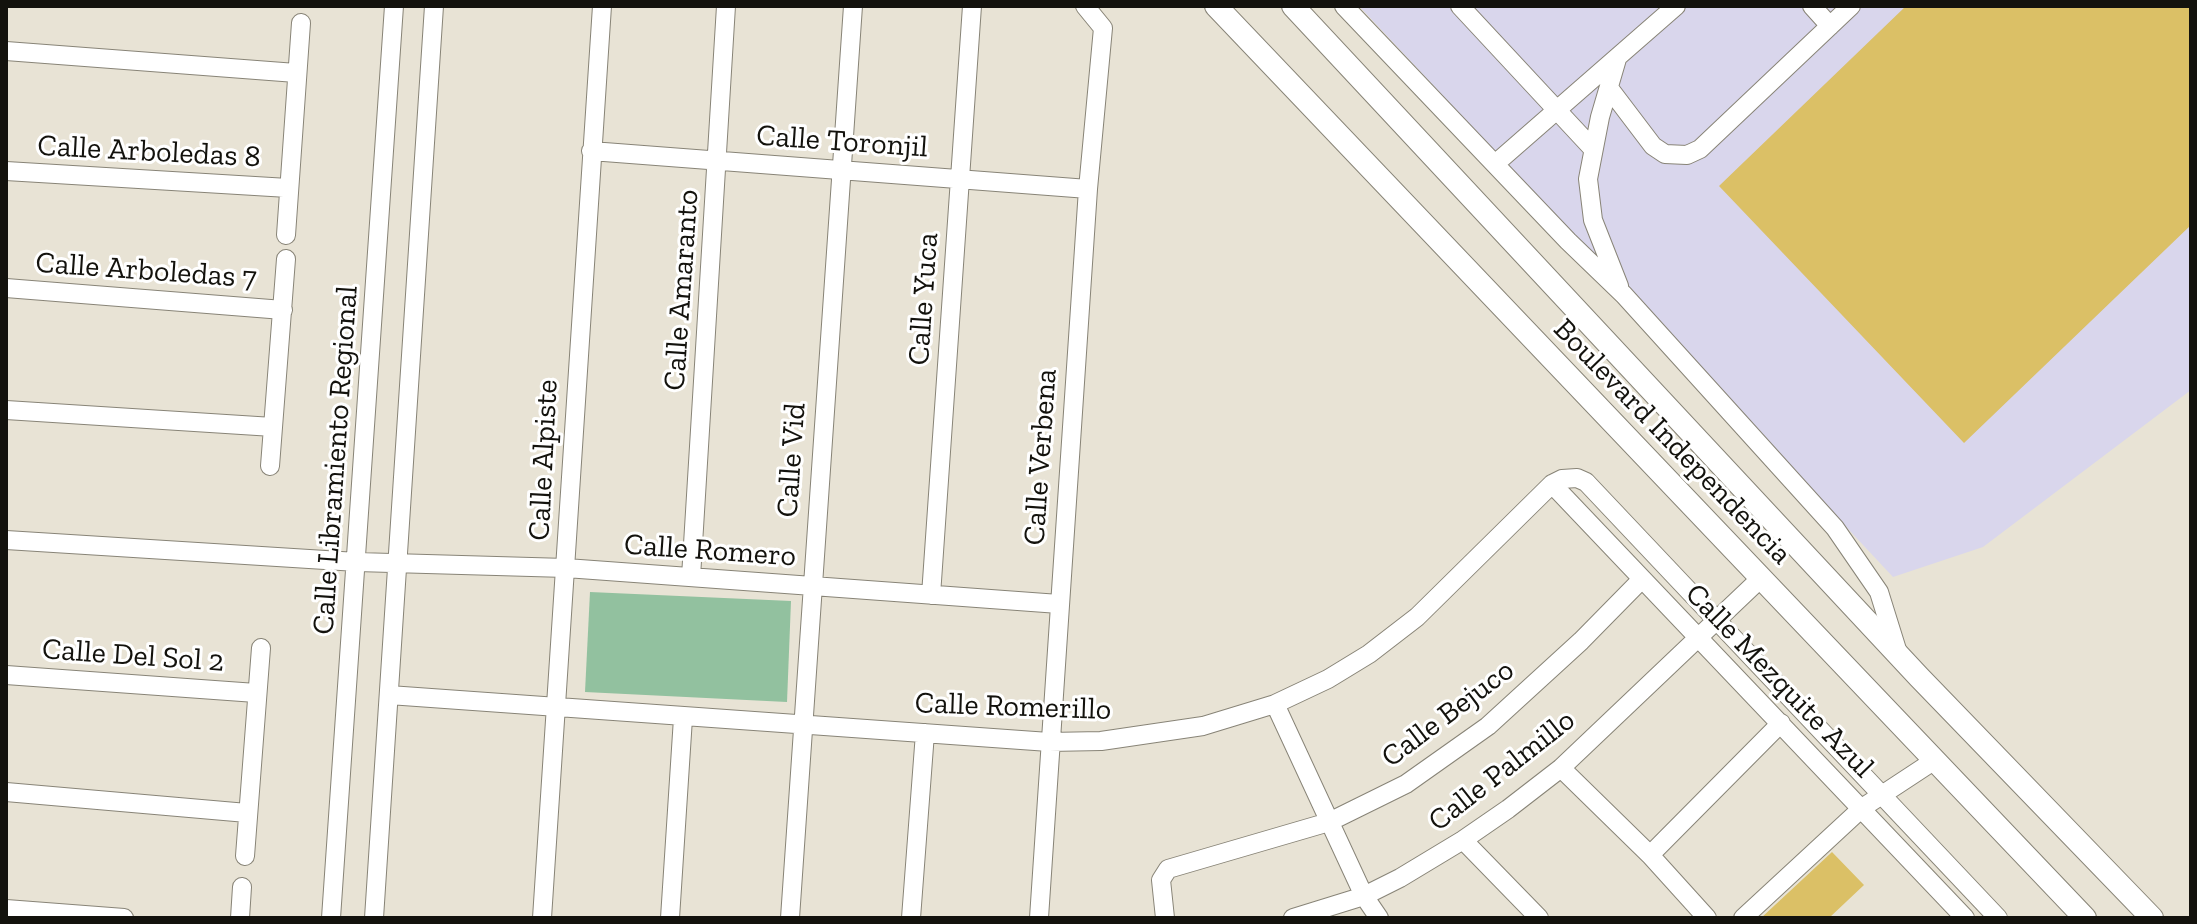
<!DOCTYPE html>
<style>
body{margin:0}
#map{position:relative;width:2197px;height:924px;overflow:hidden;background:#e8e3d5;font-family:"Zilla Slab",serif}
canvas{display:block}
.frame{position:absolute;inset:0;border:8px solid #13120d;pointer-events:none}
</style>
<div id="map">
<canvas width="2197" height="924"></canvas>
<div class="frame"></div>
</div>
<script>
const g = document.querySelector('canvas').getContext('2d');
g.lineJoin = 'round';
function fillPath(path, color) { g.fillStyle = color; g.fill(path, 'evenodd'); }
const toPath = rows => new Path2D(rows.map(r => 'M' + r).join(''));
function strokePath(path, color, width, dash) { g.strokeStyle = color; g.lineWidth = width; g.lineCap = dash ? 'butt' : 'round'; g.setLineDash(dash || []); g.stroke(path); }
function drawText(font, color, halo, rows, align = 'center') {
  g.font = font + ' "Zilla Slab",serif'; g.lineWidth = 6; g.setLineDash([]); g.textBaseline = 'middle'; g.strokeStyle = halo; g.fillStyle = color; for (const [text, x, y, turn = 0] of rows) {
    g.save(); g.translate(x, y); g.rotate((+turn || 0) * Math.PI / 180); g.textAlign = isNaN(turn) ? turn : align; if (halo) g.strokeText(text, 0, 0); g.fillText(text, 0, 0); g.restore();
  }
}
fillPath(toPath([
 [1359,6,2191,6,2191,390,1983,547,1893,577]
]), '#d9d6ec');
fillPath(toPath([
 [590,592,791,601,787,702,585,692]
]), '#92c19f');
fillPath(toPath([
 [1906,6,2191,6,2191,225,1964,443,1719,186],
 [1832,852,1864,885,1829,918,1761,918]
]), '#dbc066');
const minor = toPath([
 [1344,6,1568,241,1624,295,1835,528,1879,592,1898,653],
 [1460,6,1593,149],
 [1812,6,1830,26],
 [6,51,296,73],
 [1617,59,1600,117,1588,179,1593,220,1619,286],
 [1609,88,1653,146,1665,154,1687,155,1700,149,1851,6],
 [591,151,1088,189],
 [1495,164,1676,6],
 [6,171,288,188],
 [286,235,301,23],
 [6,288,283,310],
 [6,410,273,427],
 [270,466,286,259],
 [1552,484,1965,918],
 [6,540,357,562,566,568,1059,604],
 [691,577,726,6],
 [931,595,972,6],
 [6,675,256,693],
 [389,695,1049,742,1101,741,1203,726,1275,704,1328,679,1369,654,1417,617,1552,484,1562,479,1577,478,1586,482,1998,918],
 [1275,704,1364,896,1379,918],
 [1561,768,1650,855,1707,918],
 [6,792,247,813],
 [1463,840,1539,918],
 [1650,855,1781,723],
 [245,856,261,648],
 [6,909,124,918],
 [240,918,242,887],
 [331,918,394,6],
 [374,918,434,6],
 [542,918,602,6],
 [670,918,683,718],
 [790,918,853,6],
 [911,918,925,733],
 [1039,918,1088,189,1103,28,1085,6],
 [1165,918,1161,880,1168,869,1329,822,1406,784,1488,726,1581,641,1642,579],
 [1293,918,1364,896,1400,878,1463,840,1508,809,1561,768,1761,578],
 [1743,918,1862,808,1935,760]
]);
const major = toPath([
 [1216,6,2085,918],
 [1293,6,1919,677,2152,918]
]);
strokePath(minor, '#888477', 20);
strokePath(major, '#888477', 24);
strokePath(minor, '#fff', 18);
strokePath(major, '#fff', 22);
drawText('30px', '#13120d', '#fff', [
 ["Calle Toronjil",842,142,4],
 ["Calle Arboledas 8",149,152,3],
 ["Calle Arboledas 7",146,271,4],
 ["Calle Amaranto",682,290,-86],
 ["Calle Yuca",924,299,-86],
 ["Boulevard Independencia",1672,442,46],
 ["Calle Verbena",1041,457,-86],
 ["Calle Libramiento Regional",336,460,-86],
 ["Calle Alpiste",544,460,-87],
 ["Calle Vid",792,460,-86],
 ["Calle Romero",710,551,4],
 ["Calle Del Sol 2",133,656,4],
 ["Calle Mezquite Azul",1779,681,46],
 ["Calle Romerillo",1013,707,2],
 ["Calle Bejuco",1448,714,-37],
 ["Calle Palmillo",1502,771,-38]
]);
</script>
